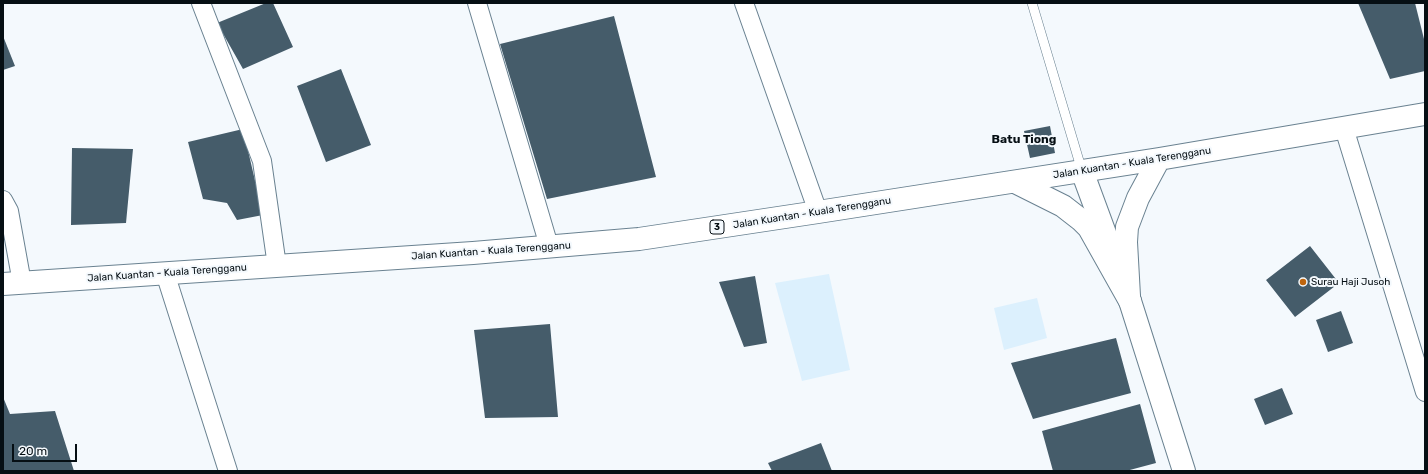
<!DOCTYPE html>
<style>
body{margin:0}
#map{position:relative;width:1428px;height:474px;overflow:hidden;background:#f4f9fd;font-family:Rubik,sans-serif}
canvas{display:block}
.frame{position:absolute;inset:0;border:4px solid #060f14;pointer-events:none}
.scale{position:absolute;left:12px;top:444px;width:65px;height:18px;box-sizing:border-box;border:2px solid #060f14;border-top:0;padding-left:5px;font-size:12px;line-height:14px;white-space:nowrap;color:#060f14;-webkit-text-stroke:3px #f4f9fd;paint-order:stroke}
</style>
<div id="map">
<canvas width="1428" height="474"></canvas>
<div class="frame"></div>
<div class="scale">20 m</div>
</div>
<script>
const g = document.querySelector('canvas').getContext('2d');
g.lineJoin = 'round';
function fillPath(path, color) { g.fillStyle = color; g.fill(path, 'evenodd'); }
const toPath = rows => new Path2D(rows.map(r => 'M' + r).join(''));
function strokePath(path, color, width, dash) { g.strokeStyle = color; g.lineWidth = width; g.lineCap = dash ? 'butt' : 'round'; g.setLineDash(dash || []); g.stroke(path); }
function drawText(font, color, halo, rows, align = 'center') {
  g.font = font + ' Rubik,sans-serif'; g.lineWidth = 4; g.setLineDash([]); g.textBaseline = 'middle'; g.strokeStyle = halo; g.fillStyle = color; for (const [text, x, y, turn = 0] of rows) {
    g.save(); g.translate(x, y); g.rotate((+turn || 0) * Math.PI / 180); g.textAlign = isNaN(turn) ? turn : align; if (halo) g.strokeText(text, 0, 0); g.fillText(text, 0, 0); g.restore();
  }
}
fillPath(toPath([
 [829,274,850,370,802,381,775,283],
 [1037,298,1047,338,1004,350,994,308]
]), '#dcf0fd');
fillPath(toPath([
 [266,3,273,3,293,47,243,69,217,23],
 [1358,3,1415,3,1425,43,1425,71,1390,79],
 [614,16,656,177,547,199,500,44],
 [3,36,15,66,3,70],
 [341,69,371,145,326,162,297,86],
 [1050,126,1055,153,1030,158,1024,131],
 [243,129,263,215,237,220,227,203,203,199,188,142],
 [72,148,133,149,126,223,71,225],
 [1310,246,1339,283,1295,317,1266,280],
 [755,276,767,343,744,347,719,282],
 [1341,311,1353,343,1328,352,1316,320],
 [550,324,558,417,485,418,474,330],
 [1116,338,1131,393,1033,419,1011,363],
 [1282,388,1293,414,1265,425,1254,399],
 [3,397,10,414,55,411,74,471,3,471],
 [1140,404,1156,463,1126,471,1053,471,1042,431],
 [821,443,832,471,772,471,768,463]
]), '#455c6a');
const service = toPath([
 [1032,3,1082,171]
]);
const minor = toPath([
 [201,3,262,161,277,266],
 [477,3,549,246],
 [744,3,818,212],
 [1344,128,1425,392],
 [3,200,9,211,22,283],
 [165,273,228,471]
]);
const tertiary = toPath([
 [1082,171,1130,301,1184,471]
]);
const trunk = toPath([
 [1015,182,1063,206,1081,220,1089,228,1130,301],
 [3,284,473,253,639,239,818,212,1159,159,1425,114],
 [1129,296,1126,242,1127,227,1138,198,1159,159]
]);
strokePath(service, '#6a8291', 10);
strokePath(minor, '#6a8291', 20);
strokePath(tertiary, '#6a8291', 24);
strokePath(trunk, '#6a8291', 24);
strokePath(service, '#fff', 9);
strokePath(minor, '#fff', 18);
strokePath(tertiary, '#fff', 22);
strokePath(trunk, '#fff', 22);
for (const [x, y, r, color] of [
 [1303,282,4,"#bf650d"]
]) { const dot = new Path2D(); dot.arc(x, y, r, 0, 2 * Math.PI); g.fillStyle = color; g.fill(dot); strokePath(dot, '#f4f9fd', 1.5); }
for (const [x, y, w] of [
 [717,227,14]
]) { const box = new Path2D(); box.roundRect(x - w / 2, y - 7, w, 14, 3); g.fillStyle = '#f4f9fd'; g.fill(box); strokePath(box, '#060f14', 1); }
drawText('bold 9px', '#060f14', null, [
 ["3",717,227]
]);
drawText('10px', '#060f14', '#f4f9fd', [
 ["Jalan Kuantan - Kuala Terengganu",1132,163,-9],
 ["Jalan Kuantan - Kuala Terengganu",812,213,-9],
 ["Jalan Kuantan - Kuala Terengganu",491,251,-4],
 ["Jalan Kuantan - Kuala Terengganu",167,273,-4]
]);
drawText('10px', '#060f14', '#f4f9fd', [
 ["Surau Haji Jusoh",1311,282]
], 'left');
drawText('bold 12px', '#060f14', '#f4f9fd', [
 ["Batu Tiong",1024,140]
]);
</script>
